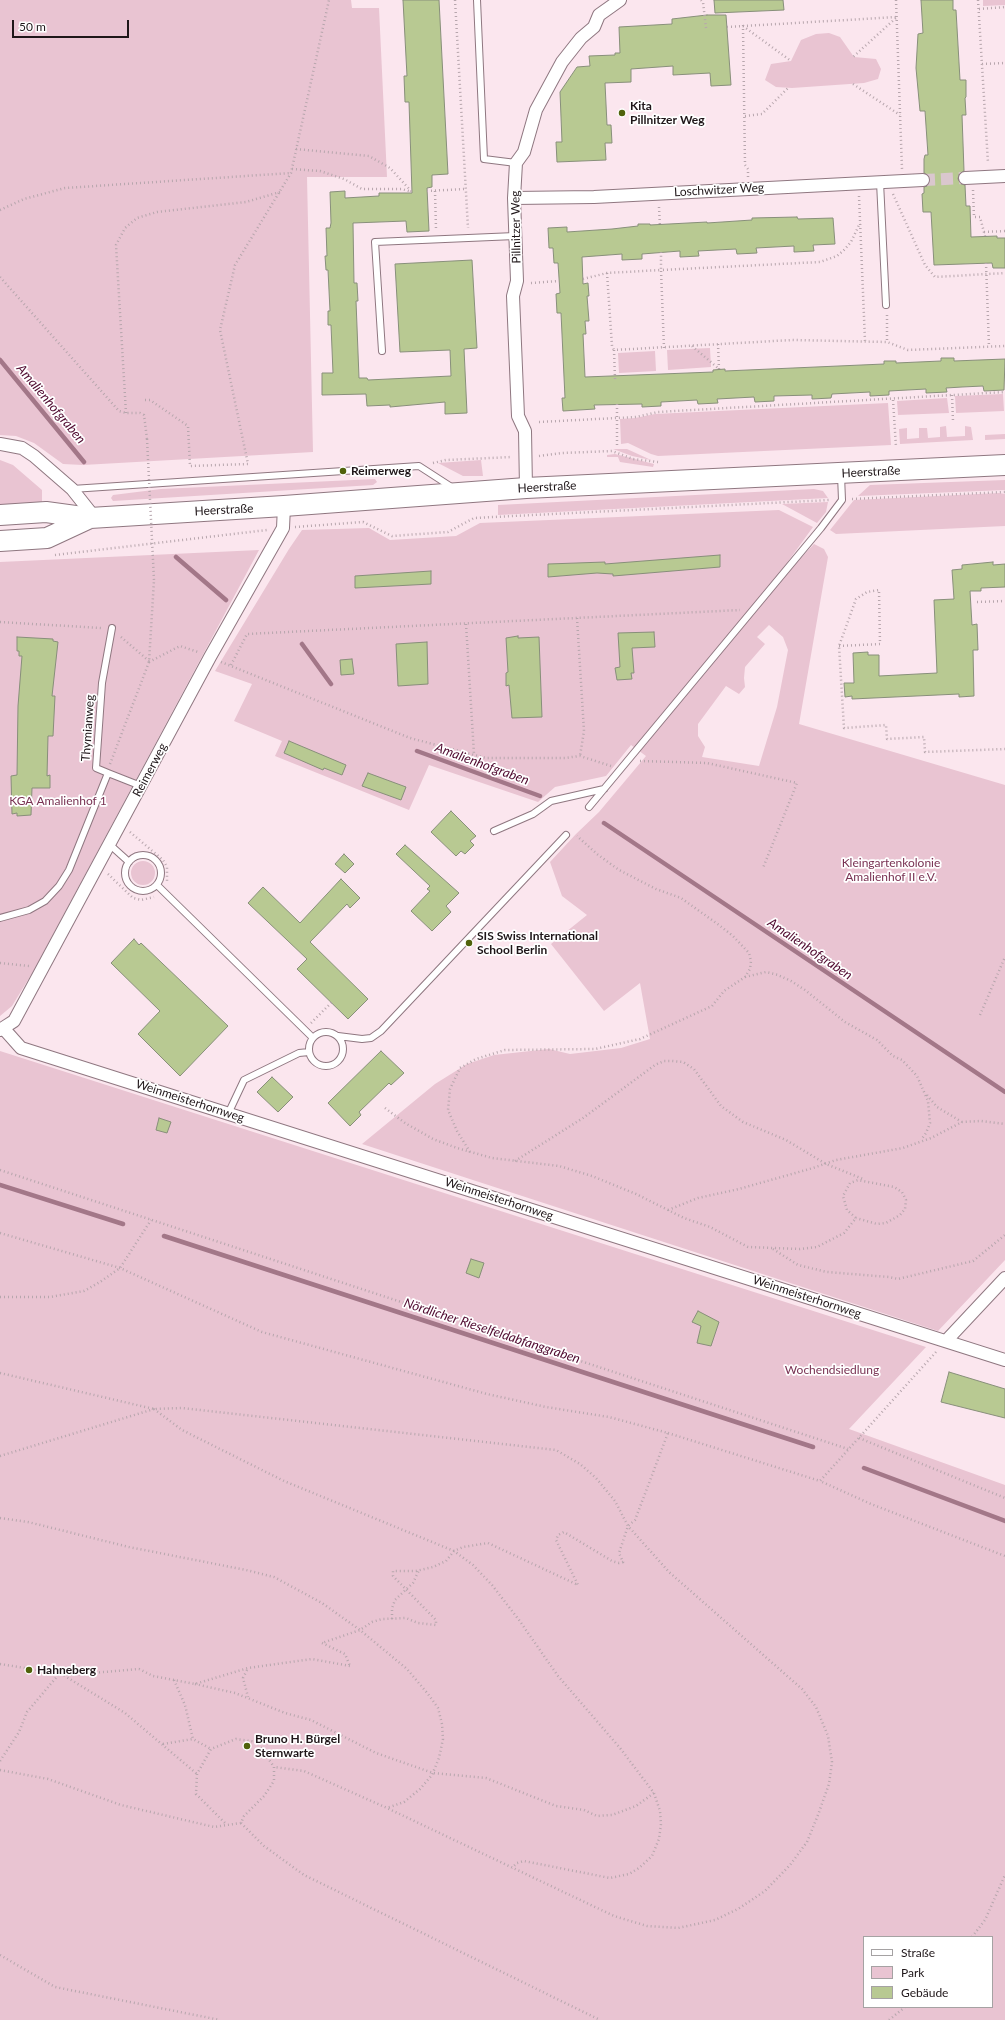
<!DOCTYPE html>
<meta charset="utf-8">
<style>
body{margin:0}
#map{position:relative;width:1005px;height:2020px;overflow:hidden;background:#fbe6ee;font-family:Lato,sans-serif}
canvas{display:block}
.legend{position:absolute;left:863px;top:1936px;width:130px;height:72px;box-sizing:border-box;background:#fff;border:1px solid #a5a2a3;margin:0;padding:5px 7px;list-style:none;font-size:12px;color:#1f1619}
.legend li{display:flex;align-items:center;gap:8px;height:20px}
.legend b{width:20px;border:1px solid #a5a2a3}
.scale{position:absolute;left:12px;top:20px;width:117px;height:18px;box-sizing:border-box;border:2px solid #1f1619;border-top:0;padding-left:5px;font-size:12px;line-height:14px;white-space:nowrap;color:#1f1619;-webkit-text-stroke:3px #fff;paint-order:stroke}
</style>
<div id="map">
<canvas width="1005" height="2020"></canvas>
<ul class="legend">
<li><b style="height:5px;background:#fff"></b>Straße</li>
<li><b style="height:11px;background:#e9c4d2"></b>Park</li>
<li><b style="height:11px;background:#b8c992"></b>Gebäude</li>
</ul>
<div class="scale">50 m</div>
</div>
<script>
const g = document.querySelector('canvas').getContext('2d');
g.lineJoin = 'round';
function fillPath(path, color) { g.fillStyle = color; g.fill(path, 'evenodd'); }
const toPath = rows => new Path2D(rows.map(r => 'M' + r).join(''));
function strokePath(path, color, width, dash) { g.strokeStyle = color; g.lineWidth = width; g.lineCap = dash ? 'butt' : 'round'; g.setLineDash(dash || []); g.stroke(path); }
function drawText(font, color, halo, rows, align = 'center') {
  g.font = font + ' Lato,sans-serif'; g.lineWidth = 3.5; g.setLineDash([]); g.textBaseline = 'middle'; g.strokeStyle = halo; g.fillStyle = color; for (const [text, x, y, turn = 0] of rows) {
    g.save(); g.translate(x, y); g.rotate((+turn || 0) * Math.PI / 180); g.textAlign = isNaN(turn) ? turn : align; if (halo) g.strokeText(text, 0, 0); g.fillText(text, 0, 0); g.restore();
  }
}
fillPath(toPath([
 [0,0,351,0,352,8,379,8,387,177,307,177,313,452,83,465,63,464,34,443,16,436,0,435],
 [983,0,1005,0,1005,5,983,6],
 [829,33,840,37,854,57,876,59,881,69,878,79,864,83,792,88,776,87,765,80,771,64,791,61,801,40,816,34],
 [710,348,711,367,668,370,667,350],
 [655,351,656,371,619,373,618,353],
 [1003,394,1004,411,956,413,955,396],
 [947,398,949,413,898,415,897,401],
 [888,403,891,445,658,456,651,454,628,443,621,444,620,419,635,418,655,414],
 [946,426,947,437,965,436,965,426,971,427,973,440,900,444,899,429,907,428,907,439,919,438,919,428,927,428,928,438,940,437,940,427],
 [1005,434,1005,439,985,440,985,435],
 [613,449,627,449,651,460,632,456],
 [615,454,654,464,653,467,620,462,618,457,607,457,607,455],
 [0,460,13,465,42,490,42,504,0,506],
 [481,460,483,476,463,476,438,463],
 [375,479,377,482,373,485,113,501,111,498,113,495,161,489],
 [1005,480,1005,490,858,496,870,485],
 [814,489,823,491,828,498,498,515,498,505],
 [999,493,1005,494,1005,526,836,534,830,530,854,500],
 [828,502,826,512,817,523,782,504],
 [779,510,813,527,755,607,814,544,824,549,828,557,799,724,1005,785,1005,1260,938,1331,362,1144,435,1084,467,1064,494,1055,549,1049,570,1054,621,1048,650,1039,640,983,604,1011,551,944,587,915,562,896,550,862,576,834,599,812,646,756,631,745,606,776,555,787,538,802,429,765,409,810,275,756,282,741,234,721,252,684,215,671,289,549,302,530,369,528,390,540,456,536,480,523],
 [769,625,783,637,788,650,777,707,759,766,702,757,705,747,698,736,698,724,726,686,739,694,745,687,744,678,745,667,765,644,757,637],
 [259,550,34,970,12,1006,0,1016,0,562],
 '131 873a12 12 0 1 1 24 0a12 12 0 1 1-24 0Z',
 [0,1051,926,1347,849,1429,1005,1485,1005,2020,0,2020],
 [864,1937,992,1937,992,2007,864,2007]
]), '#e9c4d2');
strokePath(toPath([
 [0,360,84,462],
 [176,557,226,600],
 [302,644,331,684],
 [417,751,540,796],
 [604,823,1005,1092],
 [0,1185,123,1224],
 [164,1236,813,1447],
 [864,1468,1005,1521]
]), '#a37788', 4.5);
const building = toPath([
 [403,0,439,0,448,174,432,175,432,187,427,188,429,231,407,232,406,221,353,223,354,283,357,283,358,301,356,301,359,378,367,378,368,380,451,376,450,350,400,352,395,264,472,260,477,348,464,349,467,413,445,414,445,402,390,407,390,405,367,406,366,394,322,395,322,373,333,373,331,325,328,325,328,311,330,311,328,270,326,270,325,256,327,256,326,228,330,228,331,223,330,192,345,191,345,198,379,196,379,193,412,193,409,102,405,102,404,76,407,76,403,0],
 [714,0,783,0,784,10,715,13,714,0],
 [921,0,953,0,953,10,956,10,960,80,966,80,966,97,965,98,966,115,962,115,964,171,959,174,958,179,961,184,965,185,966,206,970,206,971,237,997,236,997,238,1005,238,1005,268,993,268,992,263,934,265,931,212,923,212,922,194,924,193,924,187,927,186,930,180,929,176,924,173,924,159,925,155,928,155,925,111,920,111,916,68,918,34,923,33,921,0],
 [707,15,726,15,731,85,711,86,710,73,673,75,673,66,631,69,631,82,605,83,607,125,611,125,612,143,605,143,606,160,557,162,556,142,562,142,560,92,577,67,590,66,589,56,615,55,615,53,620,53,619,27,672,24,672,19,707,15],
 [797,217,798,219,833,218,835,244,813,245,814,251,794,252,794,246,756,248,757,253,737,254,736,249,698,251,699,256,680,257,680,251,642,254,642,259,622,260,622,254,582,257,583,284,588,283,589,296,587,296,589,321,585,321,586,334,583,334,585,377,713,372,713,370,725,369,725,371,884,364,884,361,896,361,896,363,941,361,941,358,954,358,954,361,1005,359,1004,390,984,391,983,386,962,387,946,388,947,392,926,393,926,389,889,391,889,395,870,396,870,392,832,394,831,398,812,399,812,395,774,396,774,401,755,402,754,397,717,399,718,403,698,404,697,400,661,402,661,406,642,407,642,404,594,405,595,409,563,411,562,398,565,398,561,313,557,313,556,294,560,293,558,263,554,263,553,248,549,248,548,228,567,227,567,232,612,229,638,226,638,224,650,224,650,225,707,222,707,223,752,220,752,218,797,217],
 [720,555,720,567,613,576,613,574,597,573,548,577,548,564,605,562,605,564,720,555],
 [993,562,993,565,1005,564,1005,587,981,588,981,591,970,591,972,625,977,624,978,650,973,650,974,696,959,697,959,694,852,699,852,696,845,697,844,683,854,683,853,653,868,652,868,655,879,655,879,676,937,673,934,600,954,599,952,570,962,569,962,565,993,562],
 [431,571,431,584,355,588,355,576,431,571],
 [654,632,655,647,632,648,634,673,631,673,632,679,617,680,615,668,620,667,618,633,654,632],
 [518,636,518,638,539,637,542,717,512,718,509,685,506,686,506,673,508,672,506,638,518,636],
 [17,637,53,639,53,641,58,642,52,696,55,696,53,736,48,736,47,776,50,775,50,788,32,788,31,815,17,816,17,813,12,814,11,776,17,775,18,706,22,656,19,656,19,651,17,651,17,637],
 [427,642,428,684,398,686,396,644,427,642],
 [352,659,354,674,341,675,340,660,352,659],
 [289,741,346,765,342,775,324,768,323,770,284,753,289,741],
 [368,773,406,787,401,800,362,786,368,773],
 [451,811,476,836,470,841,474,845,465,854,461,851,456,856,431,832,451,811],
 [405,845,459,893,446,906,451,912,432,931,411,911,430,891,427,889,430,886,396,854,405,845],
 [344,854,354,864,345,873,335,864,344,854],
 [341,879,360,898,350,908,347,904,310,942,368,999,348,1019,297,969,307,959,248,903,263,887,300,923,341,879],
 [134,939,139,945,141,943,228,1026,180,1076,138,1034,160,1011,111,963,134,939],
 [381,1051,404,1073,391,1085,389,1083,359,1112,361,1115,350,1126,328,1103,381,1051],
 [272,1077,293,1097,278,1112,257,1092,272,1077],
 [159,1118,171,1122,167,1133,156,1130,159,1118],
 [471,1259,484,1263,479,1278,466,1273,471,1259],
 [698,1311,719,1322,711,1346,697,1343,701,1326,692,1322,698,1311],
 [949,1372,1005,1389,1005,1418,941,1402,949,1372]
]);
fillPath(building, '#b8c992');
strokePath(building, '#888f7a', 1);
strokePath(toPath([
 [923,180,965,178]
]), '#dac7ce', 12, [12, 6]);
const lane = toPath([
 [477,0,484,159,516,163],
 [880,182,886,305],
 [382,351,375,242,515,236],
 [72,489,419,466,453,488],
 [108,773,141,786],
 [589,807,821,528,842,500,841,475],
 [494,831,533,814,551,801,604,789],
 [109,844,129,862],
 '125 873a18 18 0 1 1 36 0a18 18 0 1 1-36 0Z',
 [157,885,313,1038],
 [0,918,29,910,45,901,59,886,69,870,108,773,96,768,102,683,112,628],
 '309 1049a17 17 0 1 1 34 0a17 17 0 1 1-34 0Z',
 [338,1036,362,1039,371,1038,381,1031,566,835],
 [228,1114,244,1080,299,1053,309,1052]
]);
const street = toPath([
 [965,178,1005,176],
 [514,198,594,197,923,180],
 [0,444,22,448,34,456,72,489,95,518],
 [526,488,525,431,518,416,513,296,517,281,514,198,516,163,524,152,536,110,562,62,581,38,594,27,599,15,620,0],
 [4,1029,21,1048,1005,1360],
 [0,1030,14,1021,210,657,283,528,284,506],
 [946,1341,1005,1278]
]);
const primary = toPath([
 [0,515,46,512,90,518,284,506,526,488,1005,465],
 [0,541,47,538,90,518]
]);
strokePath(lane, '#8f7780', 8);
strokePath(street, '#8f7780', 14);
strokePath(primary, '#8f7780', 22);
strokePath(toPath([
 [455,0,468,228],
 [701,0,703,2,706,28],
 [896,0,902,169],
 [978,0,988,163],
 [979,9,1005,7],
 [727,27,897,17,853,57],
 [982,64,1005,63],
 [853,84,900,115],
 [745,116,762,114,788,88],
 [296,149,369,156,390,168,412,192],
 [292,169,320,171,344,179,362,189,402,189,412,192],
 [748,177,748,169,745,165,743,26,791,61],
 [973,190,974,217,980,217,985,236],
 [427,191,465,189],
 [435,191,436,229],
 [893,194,925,265,935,277,1005,273],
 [859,196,865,341],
 [659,207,660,227],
 [0,210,24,199,65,188,291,173],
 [984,232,1005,231],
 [986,263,989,347],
 [607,273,612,346,614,350],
 [0,277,119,411,126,413,140,413,144,415,147,439],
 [583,279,607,273,661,270,661,252],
 [531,283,559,281],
 [887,315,887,342],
 [718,344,719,369],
 [692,346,719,369],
 [664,348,661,270,820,262,837,256,844,250,851,242,860,223],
 [615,379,614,350,792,340,887,342,908,350,1005,346],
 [952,395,953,421],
 [145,400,150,400,188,426,190,466,248,464,220,330,235,265,291,173,329,0],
 [893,400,896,447],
 [617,404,617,447],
 [126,413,116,245,125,228,137,218,157,212,246,202,280,192],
 [539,422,636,417,658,412,1005,392],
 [539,456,562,453,612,451,633,459,658,462],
 [433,463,446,460,512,457],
 [852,499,1005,492],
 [295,527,363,522,392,536,448,532,474,518,829,500],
 [55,555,267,530],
 [977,602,1005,601],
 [577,618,584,731,580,756],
 [0,622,101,628],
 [466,624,474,754],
 [121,637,149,661],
 [839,646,880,644,879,590,867,592,856,599,839,646,844,728,886,725,887,739,924,737,925,752,1005,749],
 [149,662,180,646,198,652],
 [221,662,410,738,486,758,565,758,580,756,611,766],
 [231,665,247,634,740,610],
 [640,761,707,763,797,783,763,868],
 [110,764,149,662,154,580],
 [130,832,163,860,167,867,167,881],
 [108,874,133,898,141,900,154,897],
 [0,963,29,966],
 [745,977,766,972,778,975,791,981,805,990,845,1022,877,1040,893,1056,902,1060,917,1076,928,1101,930,1123,926,1133,921,1140],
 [980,1015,1005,957],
 [311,1023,333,1001],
 [927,1095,937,1107,962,1122],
 [385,1108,405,1123,433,1139,457,1148,492,1158,559,1166,592,1176,636,1194,684,1218,710,1227,748,1247,800,1249,817,1247,844,1233,856,1218,847,1210,843,1196,850,1183,858,1180,894,1187,902,1192,906,1200,905,1209,900,1215,886,1223,877,1224,856,1218],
 [470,1152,457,1131,448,1110,450,1089,460,1068,476,1059,505,1050,595,1049,640,1039,712,1006,724,991,745,977,750,969,751,961,749,953,733,936,719,925,681,898,656,889,619,870,597,854,577,836],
 [515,1161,583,1118,655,1065,664,1061,672,1061,683,1062,694,1069,721,1106,743,1122,786,1140,826,1164,863,1179],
 [0,1170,848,1449],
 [668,1210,698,1198,739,1189,813,1168,836,1160,903,1148,931,1138,962,1122,981,1121,1005,1124],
 [0,1233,120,1268,262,1332,487,1394,546,1407,609,1417,668,1433,635,1520,628,1526,619,1553,623,1562,619,1563,612,1561,564,1532,558,1535,556,1540,578,1585,488,1543,463,1547,454,1551,446,1561,433,1567,416,1571,393,1571,393,1576,436,1620,436,1625,418,1623,406,1618,382,1619,372,1622,360,1630,322,1643],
 [773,1249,798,1265,827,1272,889,1277,898,1279,973,1261,1005,1235],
 [0,1297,50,1297,84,1291,100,1282,120,1268,151,1220],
 [936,1352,820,1481,871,1504,1005,1556],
 [0,1373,154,1409,182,1408,556,1450,580,1464,596,1478,615,1501,628,1526,669,1572,802,1689,816,1707,828,1736,832,1762,829,1784,818,1815,807,1842,790,1865,765,1891,738,1909,715,1920,678,1928,647,1926,614,1916,387,1808,304,1771,274,1767],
 [154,1409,182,1430,284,1481,454,1551,473,1565,492,1585,519,1620,558,1676,620,1748,654,1793,660,1811,661,1824,659,1839,652,1856,639,1868,629,1874,610,1878,524,1861,517,1863,512,1868],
 [668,1433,820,1481],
 [859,1438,1005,1498],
 [0,1456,154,1409],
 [0,1518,28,1522,129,1547,246,1570,274,1577,322,1603,360,1630,407,1669,428,1694,438,1708,442,1724,443,1739,439,1758,432,1775,420,1789,404,1802,387,1808],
 [392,1619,392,1608,395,1600,413,1583,419,1570],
 [322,1643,345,1654,350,1666],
 [0,1664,69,1675,139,1669,153,1676,195,1684,248,1668,312,1659,350,1666],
 [247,1670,243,1678,248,1697],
 [174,1680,185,1705,193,1739,211,1749],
 [195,1684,235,1693,285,1713,311,1720,376,1753,433,1773,486,1778,556,1806,584,1810,597,1816,612,1815,636,1806,654,1793],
 [163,1744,193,1739],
 [0,1761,19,1732,27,1712,60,1673,125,1713,197,1774],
 [0,1770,48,1779,121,1805,214,1827,227,1825,241,1823,244,1816,264,1796,274,1781,274,1767,257,1742,236,1739,211,1749,197,1774,196,1794,227,1825],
 [241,1823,264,1846,304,1875,600,2020],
 [972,1937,985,1920,1005,1875],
 [0,1955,55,1987,220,2020],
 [889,2020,905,2007]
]), '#b7a6ad', 2.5, [1, 3]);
strokePath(lane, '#fff', 6);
strokePath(street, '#fff', 12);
strokePath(primary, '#fff', 20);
strokePath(toPath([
 [147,439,154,580]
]), '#b7a6ad', 2.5, [1, 3]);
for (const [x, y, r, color] of [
 [622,113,4,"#50620b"],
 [343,471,4,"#50620b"],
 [469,943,4,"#50620b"],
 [29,1670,4,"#50620b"],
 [247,1746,4,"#50620b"]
]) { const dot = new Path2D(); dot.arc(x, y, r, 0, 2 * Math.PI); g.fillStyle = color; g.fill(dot); strokePath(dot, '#fff', 1.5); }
drawText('bold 12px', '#1f1619', '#fff', [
 ["Kita",630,106],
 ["Pillnitzer Weg",630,120],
 ["Reimerweg",351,471],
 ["SIS Swiss International",477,936],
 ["School Berlin",477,950],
 ["Hahneberg",37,1670],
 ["Bruno H. Bürgel",255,1739],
 ["Sternwarte",255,1753]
], 'left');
drawText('12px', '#1f1619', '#fff', [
 ["Loschwitzer Weg",719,190,-3],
 ["Pillnitzer Weg",516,227,-91],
 ["Heerstraße",871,472,-3],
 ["Heerstraße",547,487,-3],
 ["Heerstraße",224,510,-3],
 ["Thymianweg",88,728,-86],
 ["Reimerweg",150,770,-62],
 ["Weinmeisterhornweg",190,1101,18],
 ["Weinmeisterhornweg",499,1199,18],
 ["Weinmeisterhornweg",807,1297,18]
]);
drawText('12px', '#793253', '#fff', [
 ["KGA Amalienhof 1",58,801],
 ["Kleingartenkolonie",891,863],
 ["Amalienhof II e.V.",891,877],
 ["Wochendsiedlung",832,1370]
]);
drawText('italic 13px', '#4f092f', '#fff', [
 ["Amalienhofgraben",51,404,50],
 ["Amalienhofgraben",482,764,20],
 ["Amalienhofgraben",810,949,34],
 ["Nördlicher Rieselfeldabfanggraben",492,1331,18]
]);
</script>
